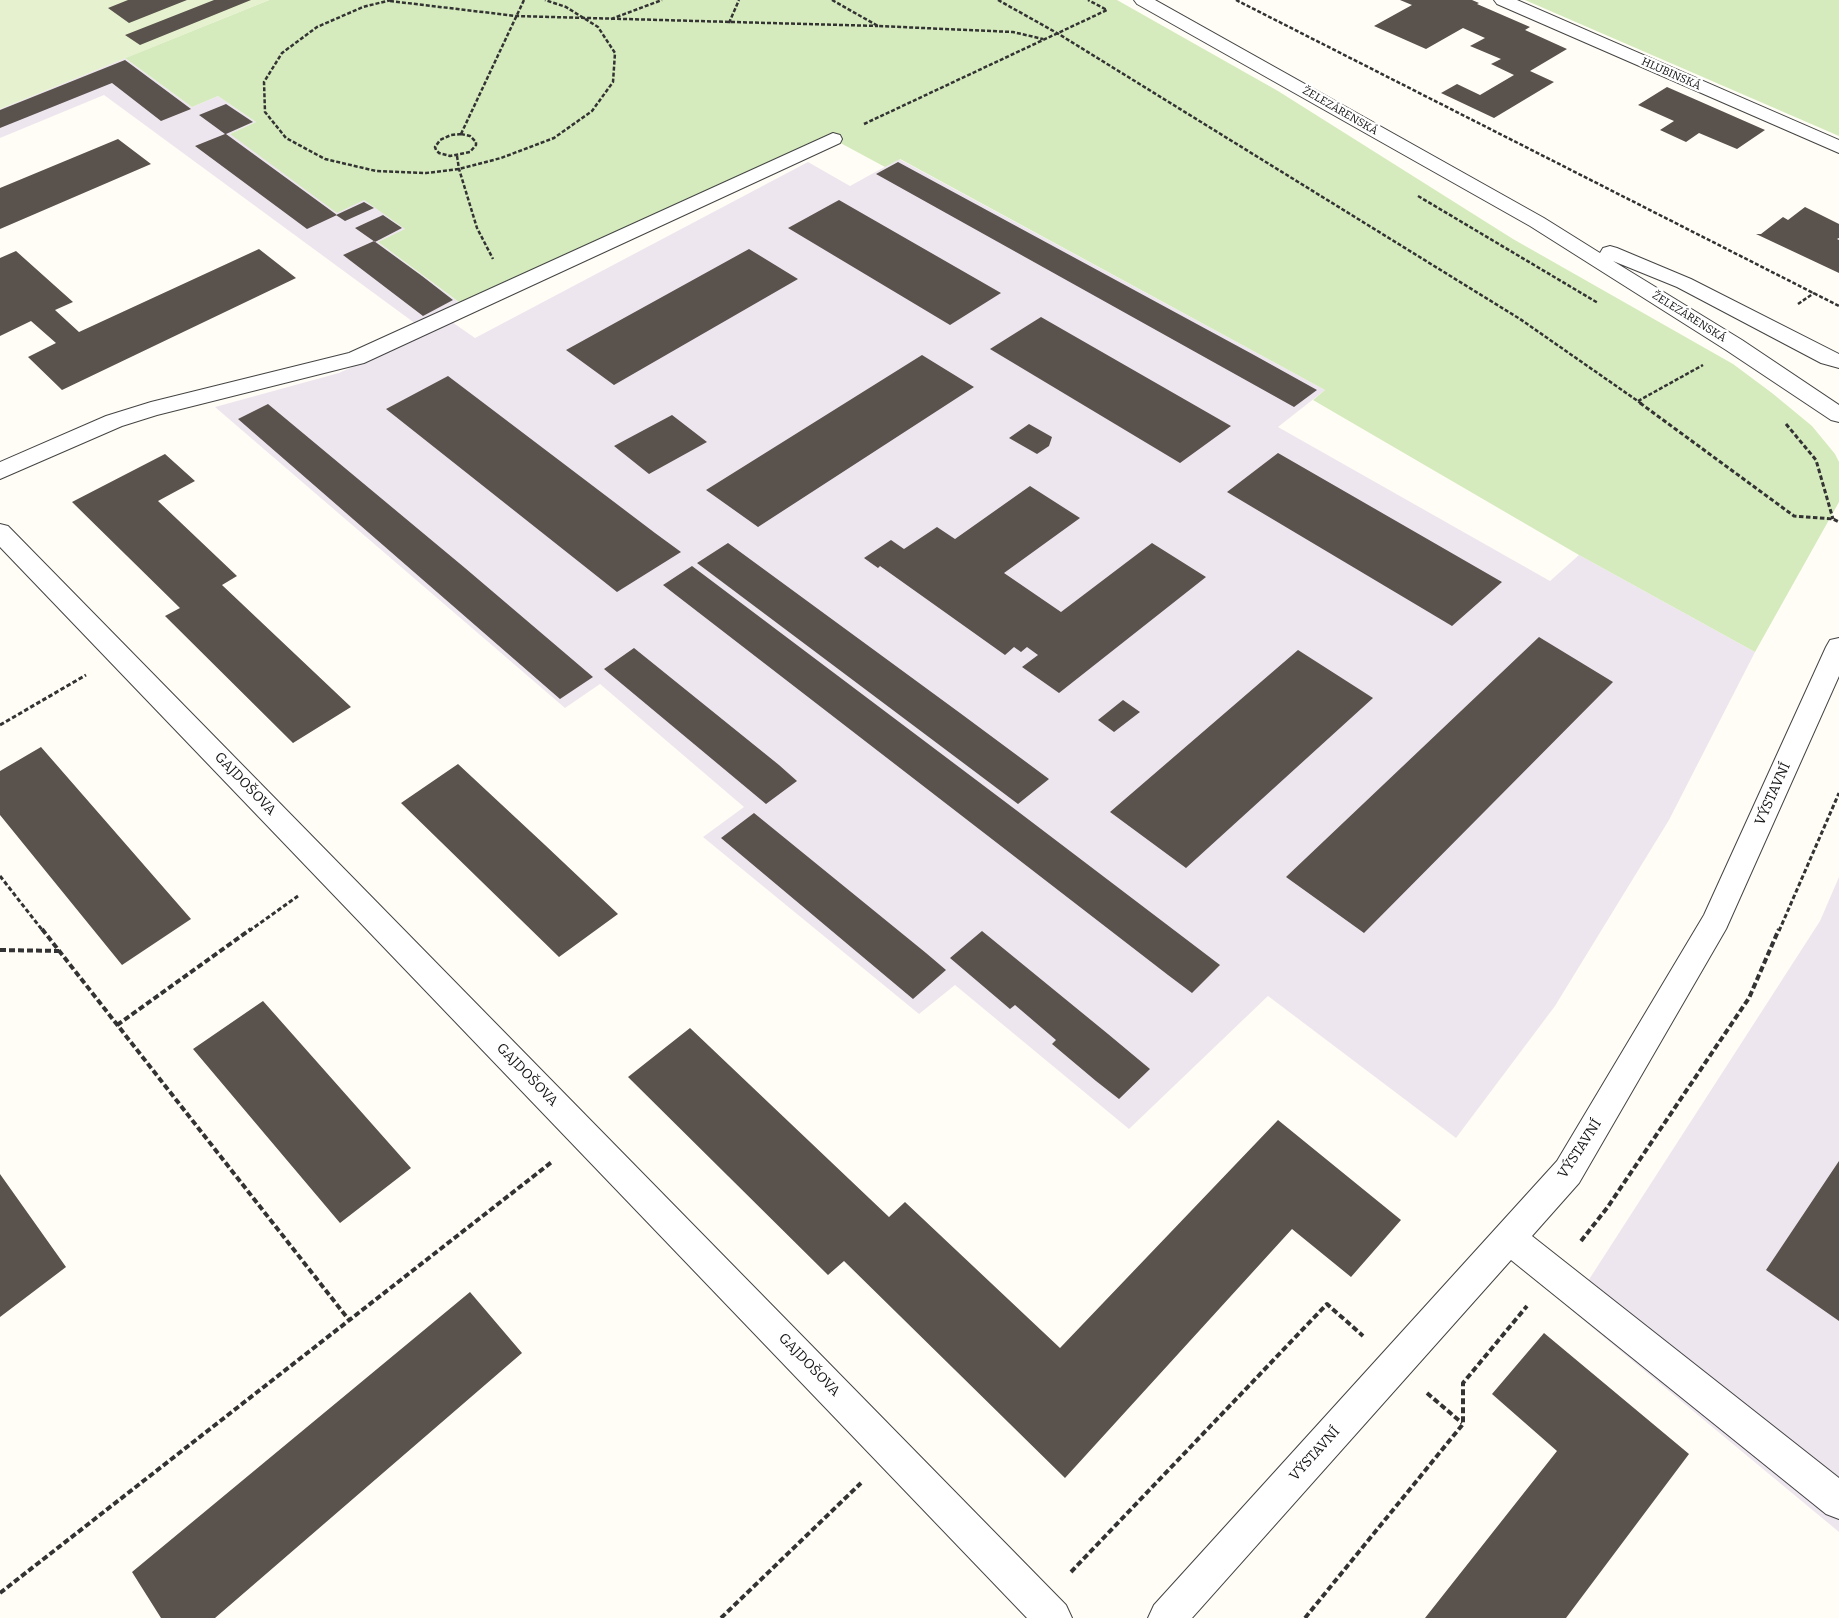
<!DOCTYPE html>
<meta charset="utf-8">
<style>
body{margin:0}
canvas{display:block;background:#fffdf5}
</style>
<canvas width="1839" height="1618"></canvas>
<script>
const g = document.querySelector('canvas').getContext('2d');
g.lineJoin = 'round';
function fillPath(path, color) { g.fillStyle = color; g.fill(path, 'evenodd'); }
const toPath = rows => new Path2D(rows.map(r => 'M' + r).join(''));
function strokePath(path, color, width, dash) { g.strokeStyle = color; g.lineWidth = width; g.lineCap = dash ? 'butt' : 'round'; g.setLineDash(dash || []); g.stroke(path); }
function drawText(font, color, halo, rows, align = 'center') {
  g.font = font + ' Bitter,serif'; g.lineWidth = 5; g.setLineDash([]); g.textBaseline = 'middle'; g.strokeStyle = halo; g.fillStyle = color; for (const [text, x, y, turn = 0] of rows) {
    g.save(); g.translate(x, y); g.rotate((+turn || 0) * Math.PI / 180); g.textAlign = isNaN(turn) ? turn : align; if (halo) g.strokeText(text, 0, 0); g.fillText(text, 0, 0); g.restore();
  }
}
fillPath(toPath([
 [125,58,192,107,218,96,256,122,230,134,364,200,406,229,378,242,464,306,420,327,104,95,0,138,0,109],
 [899,159,1325,390,1278,427,1550,581,1579,555,1755,652,1669,820,1555,1006,1456,1138,1268,996,1129,1129,955,985,919,1014,703,837,744,807,600,684,565,708,215,407,339,373,452,322,475,338,808,162,850,186],
 [1839,877,1839,1532,1570,1309,1820,921]
]), '#eee6ef');
fillPath(toPath([
 [269,0,1117,0,1278,91,1513,239,1733,364,1772,393,1812,426,1835,454,1839,462,1839,502,1755,652,1579,555,1313,400,1325,390,900,159,885,167,833,139,467,308,378,242,405,229,364,200,337,213,230,134,256,122,218,96,192,107,125,58],
 [1525,0,1839,0,1839,136]
]), '#d5ebbd');
fillPath(toPath([
 [0,0,269,0,0,109]
]), '#e6f2cf');
fillPath(toPath([
 [128,0,187,0,129,23,108,8],
 [214,0,251,0,140,45,125,35],
 [1400,0,1472,0,1479,3,1477,4,1530,27,1525,30,1567,49,1530,71,1554,82,1494,118,1441,93,1457,84,1480,95,1514,75,1491,64,1501,59,1470,46,1485,38,1463,28,1426,49,1374,26,1412,5],
 [125,60,191,109,161,121,112,83,0,128,0,110],
 [1667,87,1765,130,1737,149,1699,133,1686,142,1660,130,1674,121,1638,105],
 [226,104,253,122,226,134,337,215,307,229,195,146,225,134,199,115],
 [118,139,151,164,0,229,0,188],
 [898,162,1254,355,1317,390,1294,407,876,174],
 [839,200,1001,293,950,325,788,228],
 [364,202,374,208,345,221,336,215],
 [1805,207,1839,224,1839,238,1837,239,1839,240,1839,273,1756,234,1761,234,1783,217,1788,220],
 [383,215,402,228,375,242,355,228],
 [374,241,422,276,453,300,423,316,343,255],
 [259,249,296,278,62,390,28,357,56,343,31,321,0,336,0,258,16,251,73,302,55,310,79,332],
 [749,249,798,279,614,385,566,350],
 [1041,317,1231,426,1180,463,990,349],
 [922,355,974,387,758,527,706,490],
 [448,376,655,533,681,552,617,592,386,409],
 [268,404,465,568,593,677,560,699,238,419],
 [672,415,707,442,649,474,614,446],
 [1029,424,1052,437,1049,446,1037,454,1009,438],
 [1278,453,1502,582,1452,626,1227,492],
 [165,454,195,481,158,501,237,576,222,585,351,707,293,743,165,616,180,608,72,502],
 [1030,486,1080,518,1004,573,1061,612,1152,543,1206,577,1059,693,1022,667,1038,655,1027,647,1021,652,1014,647,1005,655,880,566,878,568,864,558,891,540,904,549,937,527,955,539],
 [728,543,960,713,1049,779,1018,804,697,563],
 [692,566,1016,810,1220,965,1192,993,1168,975,663,585],
 [1539,637,1613,682,1364,933,1286,877],
 [634,648,779,765,797,781,766,804,604,669],
 [1298,650,1373,698,1186,868,1110,812],
 [1123,700,1140,712,1114,732,1098,720],
 [41,747,191,919,122,965,0,815,0,771],
 [458,764,545,845,618,914,559,957,401,803],
 [754,813,926,953,946,970,913,999,721,838],
 [982,931,1108,1034,1150,1069,1119,1099,1096,1081,1052,1044,1056,1040,1015,1005,1010,1009,950,958],
 [263,1001,411,1168,340,1223,193,1049],
 [690,1028,889,1217,905,1202,1060,1348,1278,1120,1401,1220,1351,1277,1292,1229,1065,1478,844,1261,828,1275,628,1077],
 [1839,1161,1839,1321,1766,1270],
 [0,1174,66,1267,0,1317],
 [470,1292,522,1353,215,1618,161,1618,132,1572],
 [1544,1333,1689,1454,1566,1618,1425,1618,1557,1451,1492,1394]
]), '#5a524d');
const minor = toPath([
 [1134,0,1155,0,1544,218,1600,253,1603,248,1610,246,1617,248,1691,279,1839,354,1839,368,1821,363,1677,287,1613,261,1742,340,1839,405,1839,422,1831,420,1726,350,1530,226,1137,4,1134,0],
 [1494,0,1517,0,1839,140,1839,153,1497,4,1494,0],
 [833,133,840,135,842,139,840,143,364,363,157,415,122,426,0,479,0,462,106,416,151,402,349,353,833,133],
 [0,524,8,526,1066,1605,1072,1618,1027,1618,0,547,0,524],
 [1839,638,1839,676,1726,929,1579,1183,1532,1236,1839,1478,1839,1519,1826,1514,1511,1260,1192,1618,1148,1618,1154,1605,1557,1161,1704,915,1826,647,1830,640,1839,638]
]);
strokePath(minor, '#444', 2);
strokePath(toPath([
 [391,0,363,7,317,27,282,53,264,82,265,112,286,138,325,159,376,171,426,173,459,169,501,158,554,138,592,111,613,82,615,53,598,27,566,7,545,0],
 [832,0,878,26,1013,32,1043,39],
 [998,0,1057,33,1520,319,1642,404],
 [1236,0,1839,306],
 [390,1,516,16,878,26],
 [611,19,662,0],
 [729,23,739,0],
 [864,124,1107,10,1088,0],
 [461,134,524,0],
 [461,134,470,136,476,142,476,145,470,152,450,156,439,153,436,150,435,147,440,140,451,135,461,134],
 [457,156,459,169,477,228,493,259],
 [1418,196,1598,303],
 [1798,304,1814,293],
 [1638,401,1703,365]
]), '#333', 2.5, [4, 2]);
strokePath(toPath([
 [1640,403,1794,516,1833,519,1839,522],
 [1786,424,1816,460,1833,519],
 [0,725,86,675],
 [0,876,43,931],
 [249,931,298,896],
 [1779,931,1839,793]
]), '#333', 3, [4.5, 2.5]);
strokePath(toPath([
 [42,929,349,1320],
 [0,950,59,951],
 [117,1025,251,929],
 [1581,1241,1607,1208,1749,998,1779,929],
 [1427,1393,1462,1423],
 [1071,1572,1327,1304,1363,1336],
 [0,1593,553,1161],
 [721,1618,861,1483],
 [1305,1618,1463,1424,1463,1383,1527,1306]
]), '#333', 4, [6, 3]);
fillPath(minor, '#fff');
drawText('11px', '#111', '#fff', [
 ["HLUBINSKÁ",1671,74,24],
 ["ŽELEZÁRENSKÁ",1340,111,30],
 ["ŽELEZÁRENSKÁ",1689,317,32]
]);
drawText('14px', '#111', '#fff', [
 ["GAJDOŠOVA",245,784,46],
 ["VÝSTAVNÍ",1773,794,-66],
 ["GAJDOŠOVA",527,1075,46],
 ["VÝSTAVNÍ",1580,1149,-57],
 ["GAJDOŠOVA",809,1365,46],
 ["VÝSTAVNÍ",1315,1454,-48]
]);
</script>
